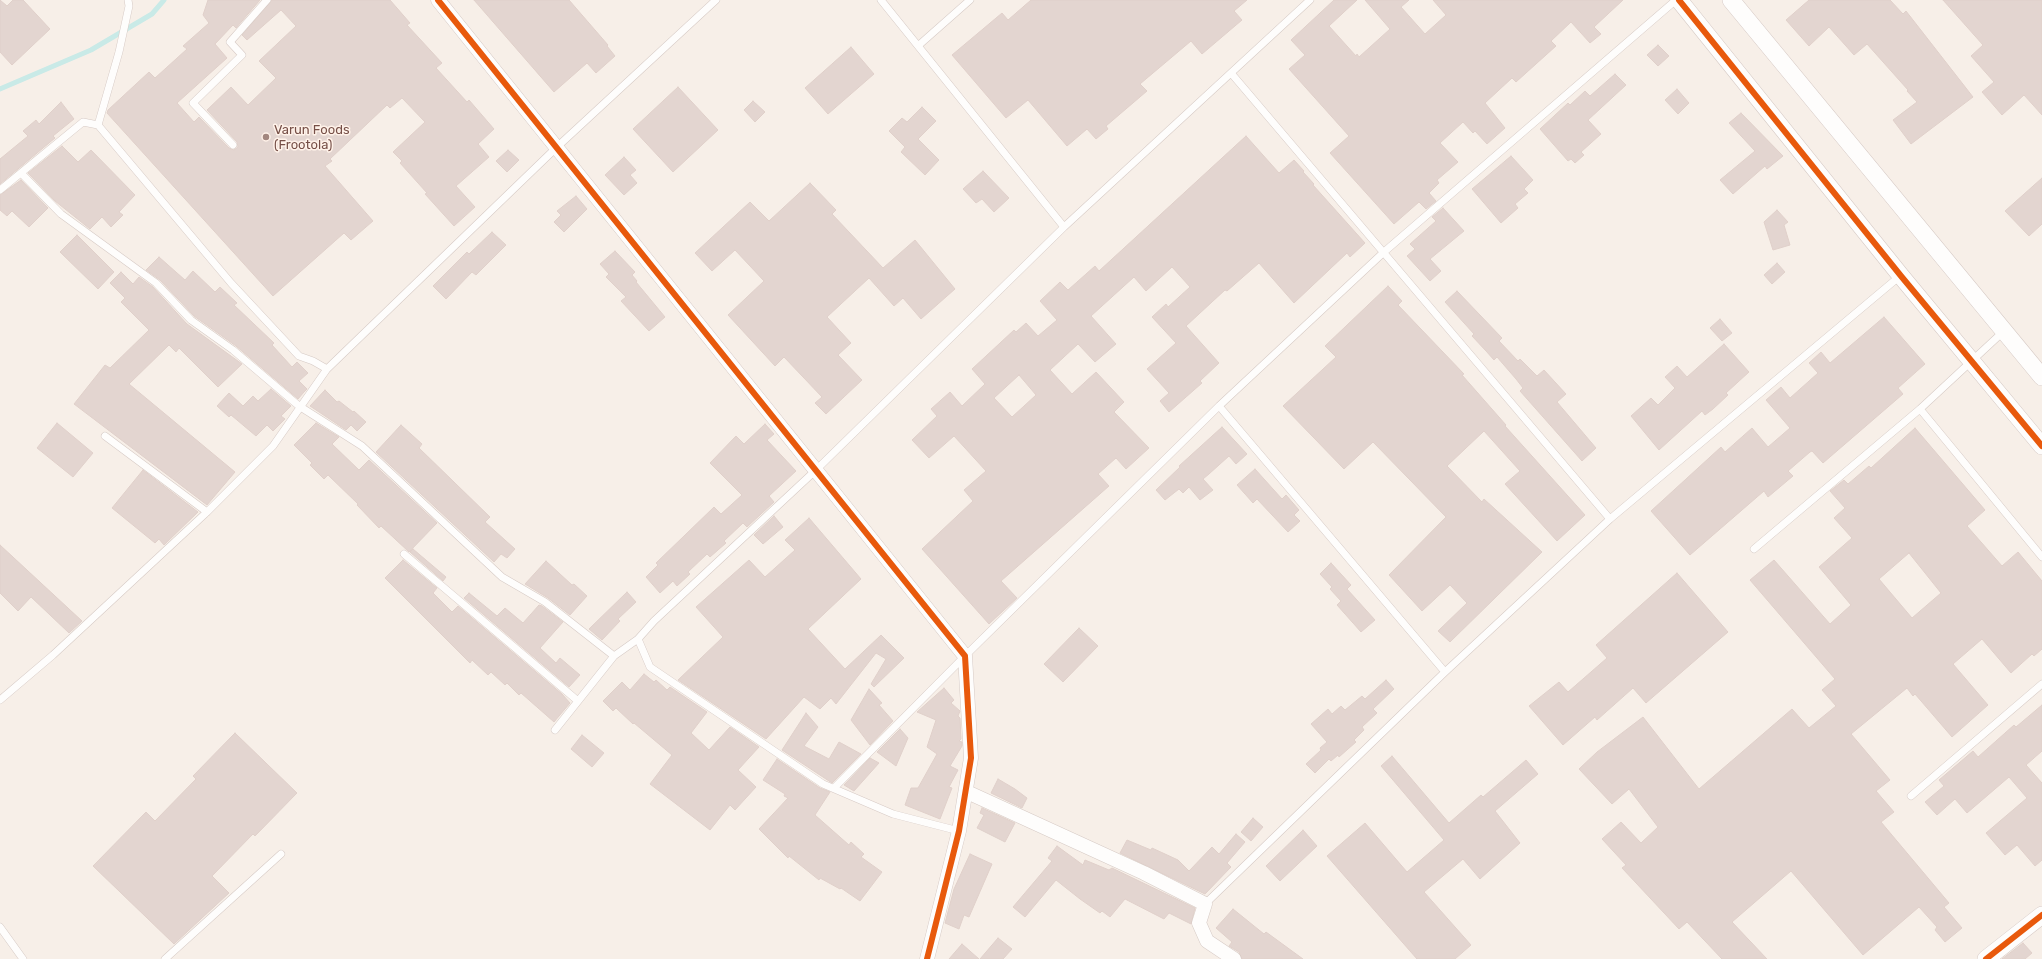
<!DOCTYPE html>
<style>
body{margin:0}
canvas{display:block;background:#f7efe8}
</style>
<canvas width="2042" height="959"></canvas>
<script>
const g = document.querySelector('canvas').getContext('2d');
g.lineJoin = 'round';
const toPath = rows => new Path2D(rows.map(r => 'M' + r).join(''));
function strokePath(path, color, width, dash) { g.strokeStyle = color; g.lineWidth = width; g.lineCap = dash ? 'butt' : 'round'; g.setLineDash(dash || []); g.stroke(path); }
function fillPath(path, color) { g.fillStyle = color; g.fill(path, 'evenodd'); }
function drawText(font, color, halo, rows, align = 'center') {
  g.font = font + ' Rubik,sans-serif'; g.lineWidth = 3; g.setLineDash([]); g.textBaseline = 'middle'; g.strokeStyle = halo; g.fillStyle = color; for (const [text, x, y, turn = 0] of rows) {
    g.save(); g.translate(x, y); g.rotate((+turn || 0) * Math.PI / 180); g.textAlign = isNaN(turn) ? turn : align; if (halo) g.strokeText(text, 0, 0); g.fillText(text, 0, 0); g.restore();
  }
}
strokePath(toPath([
 [0,89,91,50,152,14,164,0]
]), '#c9eae7', 5);
const building = toPath([
 [0,0,7,6,13,0,23,0,50,29,12,65,0,52,0,0],
 [208,0,260,0,236,28,233,25,215,44,227,58,177,103,194,122,199,117,229,148,234,150,238,147,237,142,207,110,231,87,248,105,276,78,259,61,296,26,281,10,247,40,242,35,272,0,390,0,410,23,407,25,442,63,436,68,467,102,469,100,494,129,478,144,489,157,456,186,475,207,454,226,425,194,427,193,400,163,402,161,393,152,425,122,402,98,390,108,387,105,330,159,332,161,325,166,373,221,351,240,344,233,273,296,107,113,108,110,149,72,155,78,187,49,183,46,209,23,203,15,208,0],
 [474,0,569,0,608,45,607,46,615,56,596,73,587,63,554,92,474,0],
 [1031,0,1247,0,1234,11,1242,20,1202,54,1191,41,1140,84,1147,91,1106,126,1108,129,1096,139,1087,129,1067,146,1028,100,1006,118,952,55,1002,13,1008,20,1031,0],
 [1334,0,1357,0,1329,26,1356,56,1357,54,1359,57,1390,29,1365,0,1409,0,1401,7,1425,34,1446,15,1433,0,1623,0,1594,27,1601,34,1590,43,1571,22,1551,41,1556,46,1516,82,1512,78,1485,103,1505,128,1487,144,1475,131,1473,133,1463,122,1440,143,1458,162,1437,180,1439,183,1429,193,1436,201,1426,209,1419,202,1394,224,1330,153,1349,136,1289,69,1305,55,1291,40,1334,0],
 [1809,0,1890,0,1903,14,1906,11,1973,97,1911,144,1893,120,1917,102,1907,91,1908,90,1867,44,1854,55,1829,27,1809,46,1786,20,1809,0],
 [1943,0,2042,0,2042,115,2024,95,2002,115,1982,92,1994,82,1971,56,1983,45,1943,0],
 [1658,45,1669,56,1658,66,1647,55,1658,45],
 [851,47,874,74,828,114,805,88,851,47],
 [1615,74,1626,85,1588,120,1601,134,1581,152,1584,155,1575,163,1571,159,1568,161,1540,129,1568,103,1570,105,1585,91,1590,96,1615,74],
 [678,87,718,130,673,172,633,129,678,87],
 [1677,89,1689,103,1678,114,1665,100,1677,89],
 [753,101,765,112,755,122,744,110,753,101],
 [61,102,74,119,53,136,55,138,0,184,0,159,28,136,23,131,36,120,39,124,61,102],
 [922,107,936,121,918,139,939,160,925,175,901,152,905,147,889,131,902,118,907,122,922,107],
 [1741,113,1783,156,1767,169,1765,166,1733,194,1720,180,1755,151,1729,123,1741,113],
 [1246,136,1279,173,1294,160,1304,171,1303,172,1314,184,1313,185,1365,243,1350,257,1347,253,1294,303,1259,263,1227,291,1225,290,1186,326,1219,363,1200,381,1202,383,1169,412,1160,401,1169,393,1147,369,1176,343,1152,317,1166,304,1168,307,1190,287,1172,267,1146,291,1134,277,1091,316,1116,344,1095,362,1078,344,1050,370,1072,394,1096,372,1124,402,1114,412,1149,448,1126,469,1116,458,1098,474,1109,486,1001,581,1017,598,989,624,922,549,973,501,964,490,986,471,954,436,929,458,912,440,937,416,931,409,950,392,962,406,985,384,972,369,1014,330,1016,332,1026,323,1038,336,1057,320,1040,301,1060,282,1068,290,1095,266,1099,271,1246,136],
 [1019,375,1036,395,1012,417,994,398,1019,375],
 [62,146,78,162,91,150,135,195,119,212,123,215,111,227,102,217,90,229,55,201,28,173,62,146],
 [508,150,519,160,507,172,496,161,508,150],
 [1511,156,1533,180,1524,189,1528,193,1515,204,1518,208,1501,223,1472,189,1511,156],
 [624,157,636,170,630,175,637,183,624,195,605,175,624,157],
 [983,171,1009,198,994,212,982,199,976,203,963,189,983,171],
 [2042,178,2042,224,2029,236,2005,211,2042,178],
 [21,180,48,208,29,227,12,211,7,216,0,210,0,195,21,180],
 [810,183,836,210,832,214,883,268,915,240,955,289,921,319,903,298,894,306,869,278,827,317,851,343,838,355,862,380,826,414,815,403,822,397,784,357,775,366,728,315,764,281,735,250,712,271,695,253,750,202,769,221,810,183],
 [576,196,587,209,564,232,554,222,561,215,557,211,576,196],
 [1443,208,1464,231,1430,259,1441,271,1430,281,1407,256,1415,249,1410,244,1436,221,1432,217,1443,208],
 [1777,210,1788,222,1784,225,1790,245,1773,250,1764,222,1777,210],
 [492,232,506,245,476,275,472,272,446,299,433,286,467,252,469,254,492,232],
 [77,235,114,272,98,289,60,252,77,235],
 [615,251,635,272,632,275,637,281,636,282,665,317,649,331,621,301,626,297,606,277,609,274,600,264,615,251],
 [159,257,185,280,193,271,215,292,220,287,237,303,234,305,274,343,272,345,292,367,297,362,308,373,299,381,307,389,304,392,298,399,236,346,194,316,160,280,146,270,159,257],
 [1777,263,1785,272,1772,284,1764,275,1777,263],
 [121,272,133,284,139,277,153,287,187,324,242,364,218,387,179,348,176,352,169,345,129,384,235,472,207,505,74,404,105,365,110,368,149,330,121,302,125,298,110,283,121,272],
 [1388,286,1402,301,1398,305,1464,374,1462,375,1506,425,1505,426,1585,515,1557,541,1505,484,1520,471,1484,431,1447,466,1482,502,1484,499,1542,552,1450,642,1438,631,1467,603,1450,585,1422,611,1389,575,1446,517,1373,442,1344,469,1283,406,1336,357,1325,346,1388,286],
 [1457,291,1502,338,1499,341,1518,361,1520,359,1537,376,1544,370,1566,394,1557,402,1596,448,1582,461,1520,391,1523,388,1516,379,1497,357,1494,360,1486,351,1472,336,1474,334,1445,302,1457,291],
 [1884,317,1925,364,1898,388,1903,394,1823,463,1812,451,1810,452,1788,471,1793,476,1768,497,1764,491,1690,555,1651,511,1721,447,1725,452,1752,428,1768,447,1790,428,1766,400,1781,387,1790,398,1818,373,1809,363,1821,352,1830,363,1884,317],
 [1720,319,1732,333,1722,341,1710,328,1720,319],
 [1724,344,1749,372,1726,393,1728,395,1713,409,1705,415,1702,411,1659,450,1631,416,1651,398,1658,405,1675,388,1665,377,1677,366,1687,377,1724,344],
 [271,389,291,406,281,416,285,419,273,431,267,425,256,436,231,415,229,417,217,406,229,393,243,406,253,396,258,401,271,389],
 [325,390,337,402,339,401,353,412,354,411,366,422,357,431,351,425,346,430,310,406,325,390],
 [57,423,93,453,73,477,37,448,57,423],
 [316,423,339,437,332,444,359,470,369,460,437,523,409,552,381,526,379,528,357,505,358,504,328,475,324,479,310,465,312,463,294,445,316,423],
 [765,424,774,434,767,440,796,471,769,496,774,502,747,527,743,523,724,541,726,543,710,557,707,554,688,572,690,574,677,586,673,581,660,593,646,577,658,565,656,563,714,507,721,514,742,495,710,463,736,436,744,444,765,424],
 [401,425,422,444,419,448,490,517,485,522,515,549,507,558,501,554,494,562,376,452,401,425],
 [1222,427,1247,454,1236,464,1229,456,1209,474,1203,479,1213,490,1200,500,1189,487,1183,493,1179,489,1165,500,1156,490,1180,467,1179,466,1222,427],
 [1915,428,1985,510,1967,526,2002,566,2018,552,2042,581,2042,649,2034,656,2032,654,2011,673,1982,639,1953,664,1988,705,1952,737,1915,694,1913,696,1907,688,1851,734,1890,780,1876,791,1894,812,1881,822,1949,903,1944,907,1962,928,1945,942,1935,930,1937,927,1919,907,1863,955,1791,871,1732,922,1767,959,1722,959,1687,922,1679,929,1622,868,1626,865,1602,839,1621,822,1641,843,1658,827,1629,789,1612,804,1579,769,1597,752,1643,717,1699,789,1792,709,1809,728,1836,706,1822,690,1835,679,1750,580,1774,560,1830,624,1851,605,1819,567,1852,538,1834,518,1845,508,1830,491,1844,480,1848,484,1869,466,1871,468,1915,428],
 [1909,553,1941,593,1912,618,1879,579,1909,553],
 [1255,469,1282,499,1286,495,1299,510,1294,515,1300,521,1288,532,1257,499,1253,503,1237,485,1255,469],
 [143,470,198,512,164,545,159,539,155,543,112,508,143,470],
 [774,516,783,527,763,544,754,535,774,516],
 [809,518,861,579,808,629,845,669,881,635,904,658,874,687,871,684,886,659,876,653,836,704,831,698,820,709,804,697,766,739,678,680,723,637,696,607,749,560,765,577,795,550,785,540,809,518],
 [0,545,82,621,69,633,31,597,18,611,0,593,0,545],
 [413,549,446,577,443,581,410,552,413,549],
 [403,560,437,588,433,593,452,612,458,606,562,694,570,703,554,722,521,693,519,695,507,683,505,685,491,672,488,675,472,660,470,663,385,578,403,560],
 [546,561,572,585,574,584,587,596,570,615,548,598,525,584,546,561],
 [1331,563,1351,585,1347,589,1375,620,1361,632,1337,605,1341,601,1330,589,1332,587,1320,574,1331,563],
 [1677,573,1728,632,1646,703,1633,688,1597,720,1595,717,1563,745,1529,706,1559,682,1568,692,1607,658,1596,645,1677,573],
 [627,592,636,602,618,619,620,621,602,640,589,629,627,592],
 [469,593,497,616,505,608,523,623,539,605,542,606,563,622,540,648,556,663,560,658,580,675,569,687,464,598,469,593],
 [1079,628,1098,646,1063,682,1044,664,1079,628],
 [644,674,654,682,656,680,667,690,670,687,707,712,691,733,709,750,730,727,759,747,738,770,756,787,735,810,730,805,710,830,650,784,672,755,634,723,633,724,616,708,613,711,603,701,622,682,630,690,644,674],
 [1386,680,1394,689,1373,709,1377,713,1362,727,1364,730,1354,740,1356,742,1339,757,1338,755,1331,761,1329,759,1315,773,1306,764,1321,750,1320,748,1327,742,1311,724,1328,709,1332,714,1341,706,1345,710,1362,696,1365,699,1386,680],
 [944,688,954,700,951,703,960,711,958,716,960,718,961,739,959,741,962,742,962,746,950,766,958,770,949,787,952,788,940,819,905,805,911,788,918,788,937,754,927,747,936,720,917,712,944,688],
 [869,689,882,703,879,705,893,721,870,745,851,720,869,689],
 [2042,705,2042,751,2026,765,2042,783,2042,860,2035,866,2017,845,2005,855,1986,833,2027,798,2009,777,1967,813,1955,799,1937,815,1925,802,1944,786,1939,780,1973,751,1978,757,2014,725,2016,727,2042,705],
 [806,713,818,727,804,746,829,759,839,742,861,754,832,783,782,750,806,713],
 [900,729,908,738,896,766,877,752,900,729],
 [235,733,297,793,255,836,253,834,212,876,229,893,174,944,93,866,146,812,155,821,196,779,193,776,235,733],
 [582,735,604,753,592,767,571,749,582,735],
 [1392,756,1449,823,1481,795,1483,797,1526,760,1538,774,1495,811,1520,843,1480,879,1463,859,1424,892,1471,945,1455,959,1417,959,1327,856,1365,823,1407,872,1444,840,1381,766,1392,756],
 [870,758,879,763,854,791,844,785,870,758],
 [777,759,820,788,830,792,815,815,849,845,851,842,864,854,861,857,882,872,860,901,841,888,840,889,820,878,819,880,789,856,788,858,759,829,788,798,784,796,785,794,763,780,777,759],
 [998,779,1015,789,1027,798,1022,808,991,793,998,779],
 [982,808,1015,823,1005,842,977,828,984,815,980,813,982,808],
 [1253,818,1263,827,1251,841,1241,832,1253,818],
 [1303,830,1317,846,1280,881,1266,866,1303,830],
 [1236,834,1245,842,1227,863,1231,867,1205,894,1120,853,1127,840,1151,850,1152,848,1178,860,1189,871,1212,847,1219,854,1236,834],
 [1057,846,1083,865,1085,860,1109,870,1112,868,1195,908,1191,924,1169,913,1164,919,1125,899,1110,917,1102,911,1100,913,1080,899,1056,880,1025,917,1013,907,1052,861,1048,858,1057,846],
 [970,854,992,864,969,917,964,915,959,929,945,923,954,889,970,854],
 [1233,909,1264,934,1266,932,1303,959,1242,959,1239,952,1229,946,1232,942,1216,928,1233,909],
 [998,938,1012,949,1003,959,980,959,998,938],
 [2023,943,2032,953,2025,959,2002,959,2023,943],
 [962,944,979,959,949,959,962,944]
]);
fillPath(building, '#e3d5d0');
strokePath(building, '#e0d0ca', 1);
const service = toPath([
 [881,0,1064,227],
 [919,45,970,0],
 [1231,73,1610,519],
 [98,125,119,52,129,6,128,0],
 [233,145,193,103,242,55,230,42,267,0],
 [21,173,61,214,156,283,191,320,233,350,299,406,362,446,502,577,545,602,614,656],
 [0,190,83,122,98,125,231,283,299,356,313,361,327,369],
 [1219,406,1445,672],
 [1920,409,2042,557],
 [105,436,207,512],
 [1754,549,1920,409,2004,331],
 [404,554,578,701],
 [0,700,53,655,207,512,273,446,327,369,557,147,716,0],
 [555,730,614,656,638,639],
 [834,788,965,656,1219,406,1384,252,1676,0],
 [1911,796,2042,684],
 [959,831,893,814,823,784,650,667,638,639,654,621,816,470,1064,227,1310,0],
 [1205,904,1445,672,1610,519,1900,276],
 [0,927,23,959],
 [165,959,281,854]
]);
const minor = toPath([
 [438,0,965,656,971,758,959,831,927,959],
 [967,792,1144,873,1205,904,1199,923,1207,941,1234,959]
]);
const tertiary = toPath([
 [1679,0,1901,276,2042,446],
 [1731,0,2042,377],
 [1986,959,2042,915]
]);
strokePath(service, '#d6cac5', 8);
strokePath(minor, '#d6cac5', 15);
strokePath(tertiary, '#d6cac5', 18);
strokePath(service, '#fefdfc', 7);
strokePath(minor, '#fefdfc', 14);
strokePath(tertiary, '#fefdfc', 17);
strokePath(toPath([
 [438,0,965,656,971,758,959,831,927,959],
 [1679,0,1901,276,2042,446],
 [1986,959,2042,915]
]), '#e8590c', 6);
for (const [x, y, r, color] of [
 [266,137,4,"#a3877f"]
]) { const dot = new Path2D(); dot.arc(x, y, r, 0, 2 * Math.PI); g.fillStyle = color; g.fill(dot); strokePath(dot, '#fff2e9', 1.5); }
drawText('13px', '#764f47', '#fff2e9', [
 ["Varun Foods",274,130],
 ["(Frootola)",274,145]
], 'left');
</script>
